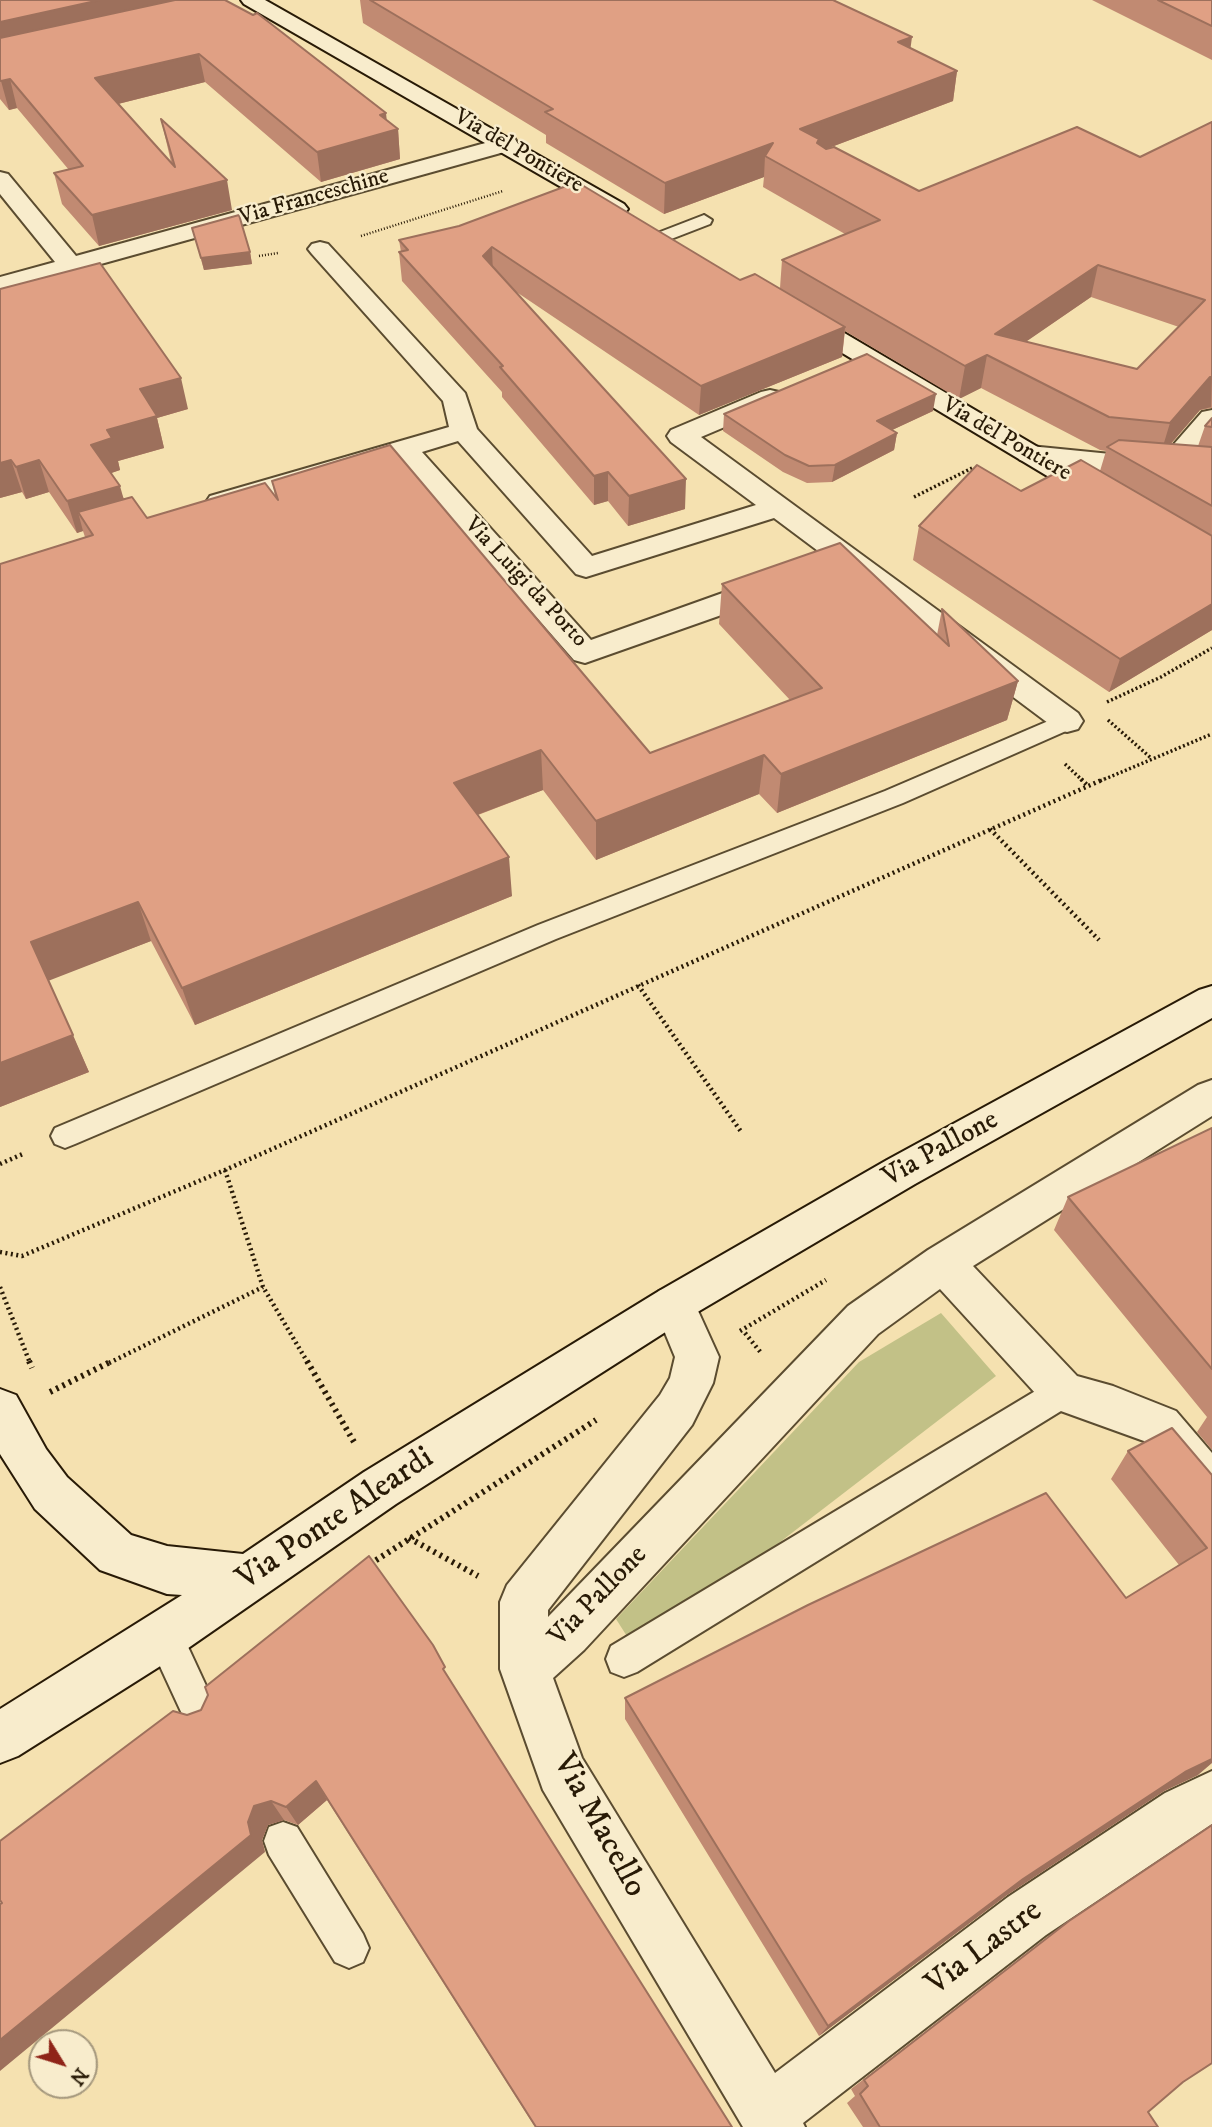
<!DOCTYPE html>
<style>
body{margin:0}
#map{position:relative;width:1212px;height:2127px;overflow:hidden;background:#f5e1b0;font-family:"IM FELL DW Pica",serif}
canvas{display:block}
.north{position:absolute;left:28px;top:2029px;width:70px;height:70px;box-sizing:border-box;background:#f8eccc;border:2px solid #a5987d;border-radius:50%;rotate:128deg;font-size:19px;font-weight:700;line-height:28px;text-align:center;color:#281a06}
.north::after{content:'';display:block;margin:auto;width:24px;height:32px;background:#8f2418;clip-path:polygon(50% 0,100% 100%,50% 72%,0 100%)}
</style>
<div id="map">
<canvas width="1212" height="2127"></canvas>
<div class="north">N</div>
</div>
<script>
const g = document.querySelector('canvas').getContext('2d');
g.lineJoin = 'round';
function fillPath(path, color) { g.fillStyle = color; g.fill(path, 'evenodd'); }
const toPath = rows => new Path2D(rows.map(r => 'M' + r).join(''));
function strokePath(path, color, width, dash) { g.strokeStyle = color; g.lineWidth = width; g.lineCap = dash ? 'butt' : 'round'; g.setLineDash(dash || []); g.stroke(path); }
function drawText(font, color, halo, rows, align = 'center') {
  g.font = font + ' "IM FELL DW Pica",serif'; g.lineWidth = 5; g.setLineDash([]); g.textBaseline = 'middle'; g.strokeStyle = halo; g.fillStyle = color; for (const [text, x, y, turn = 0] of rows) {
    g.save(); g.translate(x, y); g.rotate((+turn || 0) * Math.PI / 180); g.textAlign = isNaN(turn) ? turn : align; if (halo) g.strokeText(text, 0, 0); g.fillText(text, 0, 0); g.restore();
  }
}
fillPath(toPath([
 [941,1313,996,1376,637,1652,616,1619,859,1362]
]), '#c2c187');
const lane = toPath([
 [704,215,712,220,710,224,666,241,657,236,660,232,704,215],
 [1067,713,1075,715,1079,721,1075,727,903,803,556,939,75,1144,65,1148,55,1144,51,1136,55,1128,538,925,885,791,1067,713],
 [1063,1377,1074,1381,1079,1392,1074,1403,637,1672,624,1677,611,1672,606,1659,611,1646,1052,1381,1063,1377],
 [164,1618,177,1623,220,1716,215,1729,202,1734,189,1729,146,1636,151,1623,164,1618],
 [283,1822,297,1827,363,1934,369,1948,363,1962,349,1968,335,1962,269,1855,264,1841,269,1827,283,1822]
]);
const street = toPath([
 [507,137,515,139,518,144,515,149,0,292,0,277,55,262,0,194,0,172,8,174,76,256,507,137],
 [320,242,328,244,465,393,477,429,592,556,756,505,671,442,667,436,671,430,761,392,770,390,779,392,783,398,779,404,701,437,1078,713,1083,721,1078,729,1067,732,1056,729,774,518,586,577,576,574,458,441,422,452,591,640,759,580,770,578,781,580,785,587,781,594,585,663,574,660,398,459,230,508,220,511,210,508,206,502,210,496,449,427,443,401,312,254,308,249,312,244,320,242],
 [1212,410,1212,434,1189,461,1212,463,1212,479,1073,468,1020,460,1016,454,1020,448,1030,446,1161,459,1202,412,1212,410],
 [1212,1080,1212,1116,973,1266,1077,1376,1113,1386,1176,1411,1212,1453,1212,1510,1196,1504,1144,1441,1047,1406,940,1289,878,1334,584,1650,553,1678,582,1758,775,2073,1008,1897,1165,1793,1212,1771,1212,1824,1046,1935,803,2123,805,2127,743,2127,543,1790,500,1669,500,1602,507,1585,660,1395,670,1378,675,1357,653,1304,659,1291,674,1285,689,1291,719,1357,713,1383,692,1425,548,1610,548,1617,848,1306,928,1250,1198,1085,1212,1080]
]);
const secondary = toPath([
 [241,0,265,0,624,204,628,209,624,214,616,216,608,214,244,4,241,0],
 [798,308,807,311,1114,492,1118,498,1114,504,1104,506,1094,504,789,321,785,316,789,311,798,308],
 [1212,986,1212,1018,915,1184,689,1317,396,1504,181,1653,18,1756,0,1763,0,1709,182,1595,167,1594,100,1570,35,1509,0,1454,0,1389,16,1395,46,1449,67,1477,131,1535,167,1546,243,1554,364,1472,659,1291,887,1160,1199,990,1212,986]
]);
strokePath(lane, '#5b4c30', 4);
strokePath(street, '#5b4c30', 4);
strokePath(secondary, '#281a06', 4);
strokePath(toPath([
 [361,236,503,191],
 [259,256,278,253]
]), '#281a06', 2.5, [1, 2]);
strokePath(toPath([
 [914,497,972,468],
 [1107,702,1161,677,1212,648],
 [1108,720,1151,758],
 [1065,764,1083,781],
 [1100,781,1212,734]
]), '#281a06', 3.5, [2, 2.5]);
strokePath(toPath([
 [1081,779,1088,786],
 [990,829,1099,940],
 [638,985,742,1133],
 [0,1164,25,1153],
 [225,1170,263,1287,308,1363],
 [0,1252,22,1256,225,1170,1104,779],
 [0,1287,30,1363],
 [740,1331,826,1280],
 [745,1333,762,1354],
 [109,1363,263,1287]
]), '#281a06', 4.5, [2, 3.5]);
strokePath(toPath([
 [29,1361,32,1368],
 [307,1361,354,1442],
 [50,1392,112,1361],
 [409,1538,478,1576],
 [370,1564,596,1420]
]), '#281a06', 6, [2.5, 4.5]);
fillPath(lane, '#f8eccc');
fillPath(street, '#f8eccc');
fillPath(secondary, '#f8eccc');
fillPath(toPath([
 [0,0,225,0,398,129,400,159,321,182,205,82,118,104,171,162,161,119,232,210,99,246,62,204,54,173,69,170,17,108,9,110,0,99],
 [360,0,833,0,911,49,957,71,953,101,826,149,919,191,1140,157,1212,122,1212,408,1200,410,1171,444,1198,446,1205,426,1212,418,1212,630,1109,692,913,560,919,526,1021,491,1100,471,1106,451,1100,450,981,388,959,399,845,331,842,357,699,415,512,289,685,509,628,526,608,501,594,505,502,397,502,392,402,281,399,252,401,252,399,240,459,226,780,288,782,260,845,234,763,187,764,177,664,214,546,143,546,135,363,23],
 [1091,297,1179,327,1137,369,1025,342],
 [1092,0,1212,0,1212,60],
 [192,228,250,252,252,264,204,270],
 [0,289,188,409,157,418,164,448,118,461,120,470,111,473,124,499,147,518,275,496,272,481,650,753,790,700,719,624,722,584,937,635,942,609,1018,681,1007,720,777,813,759,794,596,860,543,790,478,815,512,896,195,1025,151,941,48,980,89,1072,0,1107,0,564,85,537,83,531,77,533,49,492,26,499,22,492,0,498],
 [933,411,892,430,897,433,894,450,832,482,807,483,783,472,723,431,724,414],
 [1212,1128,1212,1450,1197,1432,1207,1417,1054,1230,1068,1197],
 [1128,1451,1212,1475,1198,1775,1164,1791,1007,1895,819,2036,625,1719,625,1698,1126,1598,1179,1565,1111,1479],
 [448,1677,732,2127,535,2127,327,1800,298,1825,284,1820,268,1825,262,1840,265,1852,187,1715],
 [1069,1921,1183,2082,1148,2112,1158,2127,863,2127,847,2103,855,2096,851,2089]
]), '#c18a72');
fillPath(toPath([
 [100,0,191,0,0,52,0,22],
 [912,37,908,67,898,42],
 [199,54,205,82,102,108,95,78],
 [957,71,953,101,818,152,800,129],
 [10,79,17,108,9,110,1,81],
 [386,113,388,132,398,129,400,159,321,182,317,152,380,115],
 [773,143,765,156,764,177,664,214,665,183],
 [227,180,232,210,99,246,92,215],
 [492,247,493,276,483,256],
 [250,252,252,264,204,270,201,258],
 [1098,265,1091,297,998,361,995,334],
 [845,327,842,357,699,415,701,386],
 [987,355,981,388,959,399,965,366],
 [1210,377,1212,377,1211,407,1200,410,1160,456,1170,423],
 [181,378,188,409,157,418,164,448,118,461,120,470,100,477,91,445,107,430,140,389],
 [936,394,933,411,875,438,877,421],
 [897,433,894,450,832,482,835,465],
 [11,460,22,492,0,498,0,463],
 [39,460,49,492,26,499,16,467],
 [608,472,608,501,594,505,594,476],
 [686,479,685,509,628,526,629,496],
 [120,486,129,518,78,512,83,531,77,533,67,501],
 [1212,604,1212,630,1109,692,1120,659],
 [1018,681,1007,720,777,813,781,774],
 [541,750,543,790,458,822,454,783],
 [764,755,759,794,596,860,596,821],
 [509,857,512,896,195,1025,182,988],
 [138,902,151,941,48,981,31,942],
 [73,1035,89,1072,0,1107,0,1063],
 [1212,1759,1212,1763,1198,1775,1164,1791,1007,1895,819,2036,828,2026,1023,1879,1185,1772],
 [316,1781,327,1800,298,1825,286,1807],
 [271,1801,284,1820,268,1825,262,1840,265,1852,0,2071,0,2040,248,1822,254,1806]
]), '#9d705c');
const building = toPath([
 [0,0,100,0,0,22,0,0],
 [175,0,225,0,253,15,257,13,386,113,380,115,398,129,317,152,199,54,95,78,175,167,161,119,227,180,92,215,54,173,83,166,10,79,1,81,0,80,0,38,175,0],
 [370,0,833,0,912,37,898,42,957,71,800,129,819,139,817,143,826,149,834,147,919,191,1077,127,1140,157,1212,122,1212,377,1210,377,1170,423,1109,417,987,355,965,366,782,260,880,220,765,156,773,143,665,183,545,112,553,109,370,0],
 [1098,265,1205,300,1137,369,995,334,1098,265],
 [1158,0,1212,0,1212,26,1158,0],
 [577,182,740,280,755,274,845,327,701,386,492,247,483,256,686,479,629,496,608,472,594,476,500,367,503,366,399,252,408,250,399,240,459,226,577,182],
 [239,215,250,252,201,258,192,228,239,215],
 [100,263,181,378,140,389,157,416,107,430,112,438,91,445,120,486,67,501,39,460,16,467,11,460,0,463,0,289,100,263],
 [867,354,936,394,877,421,897,433,835,465,809,466,785,455,724,414,867,354],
 [1212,418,1212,427,1205,426,1212,418],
 [1119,440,1212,447,1212,506,1107,447,1119,440],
 [390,445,650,753,822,688,722,584,840,543,949,646,942,609,1018,681,781,774,764,755,596,821,541,750,454,783,509,857,182,988,138,902,31,942,73,1035,0,1063,0,564,93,535,78,512,132,497,147,518,265,483,278,500,272,481,390,445],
 [1081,460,1212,536,1212,604,1120,659,919,526,977,465,1021,491,1081,460],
 [1212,1128,1212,1369,1068,1197,1212,1128],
 [1172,1428,1212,1475,1212,1759,1185,1772,1023,1879,828,2026,625,1698,808,1605,1046,1493,1126,1598,1207,1548,1128,1451,1172,1428],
 [369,1556,433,1645,445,1667,443,1669,732,2127,536,2127,316,1781,286,1807,271,1801,254,1806,248,1822,251,1835,0,2040,0,1904,2,1903,0,1900,0,1841,173,1711,187,1715,201,1710,208,1695,205,1687,369,1556],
 [1212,1825,1212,2063,1183,2082,1148,2112,1158,2127,880,2127,860,2094,868,2086,864,2080,1069,1921,1212,1825]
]);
fillPath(building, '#e0a084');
strokePath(building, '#9d705c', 2);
drawText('23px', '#281a06', '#f8eccc', [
 ["Via del Pontiere",518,152,30],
 ["Via Franceschine",314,198,-16],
 ["Via del Pontiere",1006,440,30],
 ["Via Luigi da Porto",525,583,47]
]);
drawText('28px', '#281a06', '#f8eccc', [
 ["Via Pallone",941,1150,-29],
 ["Via Pallone",599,1597,-46]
]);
drawText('33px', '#281a06', '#f8eccc', [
 ["Via Ponte Aleardi",336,1520,-34],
 ["Via Macello",598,1826,61],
 ["Via Lastre",985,1949,-37]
]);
</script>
